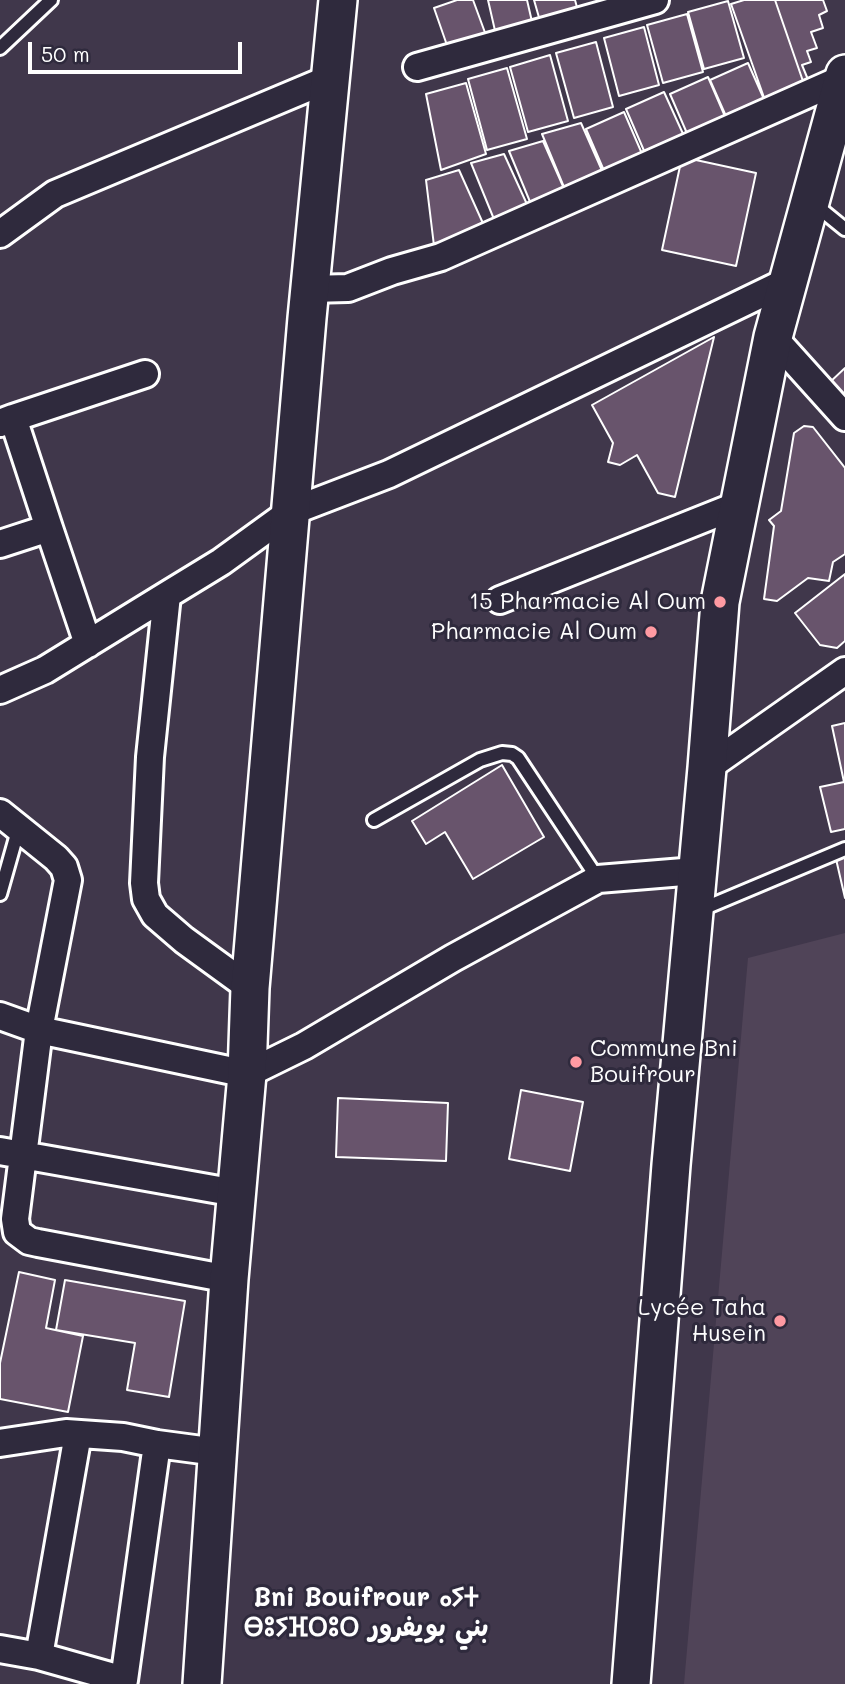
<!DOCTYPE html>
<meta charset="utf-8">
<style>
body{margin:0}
#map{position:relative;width:845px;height:1684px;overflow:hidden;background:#40374b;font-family:Mali,sans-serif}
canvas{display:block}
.scale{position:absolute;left:28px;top:42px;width:214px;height:32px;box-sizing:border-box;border:4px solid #fff;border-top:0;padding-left:9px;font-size:21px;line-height:24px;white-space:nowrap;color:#fff;-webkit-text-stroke:5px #2f2a3d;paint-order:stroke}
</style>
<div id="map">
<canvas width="845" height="1684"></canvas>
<div class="scale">50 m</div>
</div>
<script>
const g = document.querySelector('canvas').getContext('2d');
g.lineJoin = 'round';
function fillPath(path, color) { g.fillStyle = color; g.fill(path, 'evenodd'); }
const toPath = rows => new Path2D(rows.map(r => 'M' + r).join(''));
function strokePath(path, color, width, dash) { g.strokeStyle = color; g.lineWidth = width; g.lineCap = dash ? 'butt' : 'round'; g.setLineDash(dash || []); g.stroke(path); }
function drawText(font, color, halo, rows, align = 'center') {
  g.font = font + ' Mali,"Playpen Sans Arabic","Noto Sans Tifinagh",sans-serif'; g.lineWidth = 6; g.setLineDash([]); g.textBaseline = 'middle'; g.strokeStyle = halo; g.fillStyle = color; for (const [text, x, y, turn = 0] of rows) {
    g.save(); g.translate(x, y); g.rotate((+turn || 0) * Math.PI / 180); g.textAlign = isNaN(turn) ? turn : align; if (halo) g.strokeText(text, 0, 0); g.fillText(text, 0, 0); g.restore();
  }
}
fillPath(toPath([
 [845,933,845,1684,684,1684,748,958]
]), '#504458');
const building = toPath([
 [457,0,473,0,487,38,449,51,434,8,457,0],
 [488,0,527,0,533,26,496,35,488,0],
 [534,0,575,0,578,11,540,21,534,0],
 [744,0,775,0,805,87,767,106,731,4,744,0],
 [775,0,823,0,827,11,819,15,823,28,811,32,817,48,807,51,811,62,802,65,809,82,805,87,775,0],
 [728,1,744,58,704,69,688,12,728,1],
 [687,14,703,72,663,83,647,25,687,14],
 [644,27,659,85,619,96,604,38,644,27],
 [596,42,613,107,574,118,556,53,596,42],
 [550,55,568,121,528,132,510,67,550,55],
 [748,63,767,106,729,123,710,80,748,63],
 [507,68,527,139,487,150,468,79,507,68],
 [708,77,727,121,689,138,670,94,708,77],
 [466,83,486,154,441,170,426,94,466,83],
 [664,92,684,136,645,153,626,109,664,92],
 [624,112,643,156,605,173,586,129,624,112],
 [581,123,604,175,566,192,542,134,581,123],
 [543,141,566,193,533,209,509,151,543,141],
 [504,154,531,213,498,229,471,163,504,154],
 [682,157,756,173,736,266,662,250,682,157],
 [459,170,486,230,435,254,426,180,459,170],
 [714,337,675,497,658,493,637,455,620,465,608,462,613,443,592,405,714,337],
 [845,368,845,401,828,384,845,368],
 [804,426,813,427,845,468,845,554,833,562,829,581,808,578,777,601,764,599,774,526,769,520,781,511,794,433,804,426],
 [845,574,845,641,837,648,820,645,795,613,845,574],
 [845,723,845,829,831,832,820,787,844,782,832,726,845,723],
 [502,765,544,837,473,879,445,832,426,844,412,821,502,765],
 [845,857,845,898,836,859,845,857],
 [521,1090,583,1102,570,1171,509,1159,521,1090],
 [338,1098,448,1103,446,1161,336,1157,338,1098],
 [19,1272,55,1280,46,1328,83,1336,68,1412,0,1399,0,1363,19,1272],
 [65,1280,185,1301,169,1397,127,1390,135,1343,56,1330,65,1280]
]);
fillPath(building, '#68546c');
strokePath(building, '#fff', 2);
const lane = toPath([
 [0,48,51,0],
 [813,203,845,229],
 [374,820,480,760,502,753,512,754,518,758,598,879],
 [0,894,19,827],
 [700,910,845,849]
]);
const street = toPath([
 [417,67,655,0],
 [0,234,55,194,331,78],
 [310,289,348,288,392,271,441,257,844,78],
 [773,337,845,417],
 [13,418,145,374],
 [0,423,13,418,49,528,0,544],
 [49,528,88,644],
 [167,595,150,757,144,883,146,899,155,915,184,940,250,988],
 [500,600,738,505],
 [0,690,45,670,167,595,221,562,290,512,389,474,790,280],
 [707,768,845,671],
 [0,813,56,858,64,867,68,880,39,1030,15,1219,17,1232,29,1241,38,1243,229,1279],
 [0,1016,39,1030,247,1074,304,1046,453,958,598,879,696,871],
 [0,1151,236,1193],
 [0,1443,66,1433,123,1437,157,1444,217,1452],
 [0,1649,39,1656,124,1680,157,1444],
 [39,1656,78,1434]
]);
const secondary = toPath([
 [202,1684,229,1279,247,1074,250,988,307,318,338,0],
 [631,1684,671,1165,707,768,720,602,773,337,845,74]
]);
strokePath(lane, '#fff', 18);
strokePath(street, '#fff', 32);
strokePath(secondary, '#fff', 42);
strokePath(lane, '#2f2a3d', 12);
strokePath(street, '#2f2a3d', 26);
strokePath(secondary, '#2f2a3d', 37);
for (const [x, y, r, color] of [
 [720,602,7,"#ff9aa2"],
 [651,632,7,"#ff9aa2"],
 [576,1062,7,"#ff9aa2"],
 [780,1321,7,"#ff9aa2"]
]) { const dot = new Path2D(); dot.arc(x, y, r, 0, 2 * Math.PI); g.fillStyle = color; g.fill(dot); strokePath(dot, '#2f2a3d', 2.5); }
drawText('23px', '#fff', '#2f2a3d', [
 ["15 Pharmacie Al Oum",706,602],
 ["Pharmacie Al Oum",637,632],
 ["Commune Bni",590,1049,"left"],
 ["Bouifrour",590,1075,"left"],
 ["Lycée Taha",766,1308],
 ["Husein",766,1334]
], 'right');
drawText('bold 26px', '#fff', '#2f2a3d', [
 ["Bni Bouifrour ⴰⵢⵜ",366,1598],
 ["ⴱⵓⵢⴼⵔⵓⵔ بني بويفرور",366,1628]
]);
</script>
